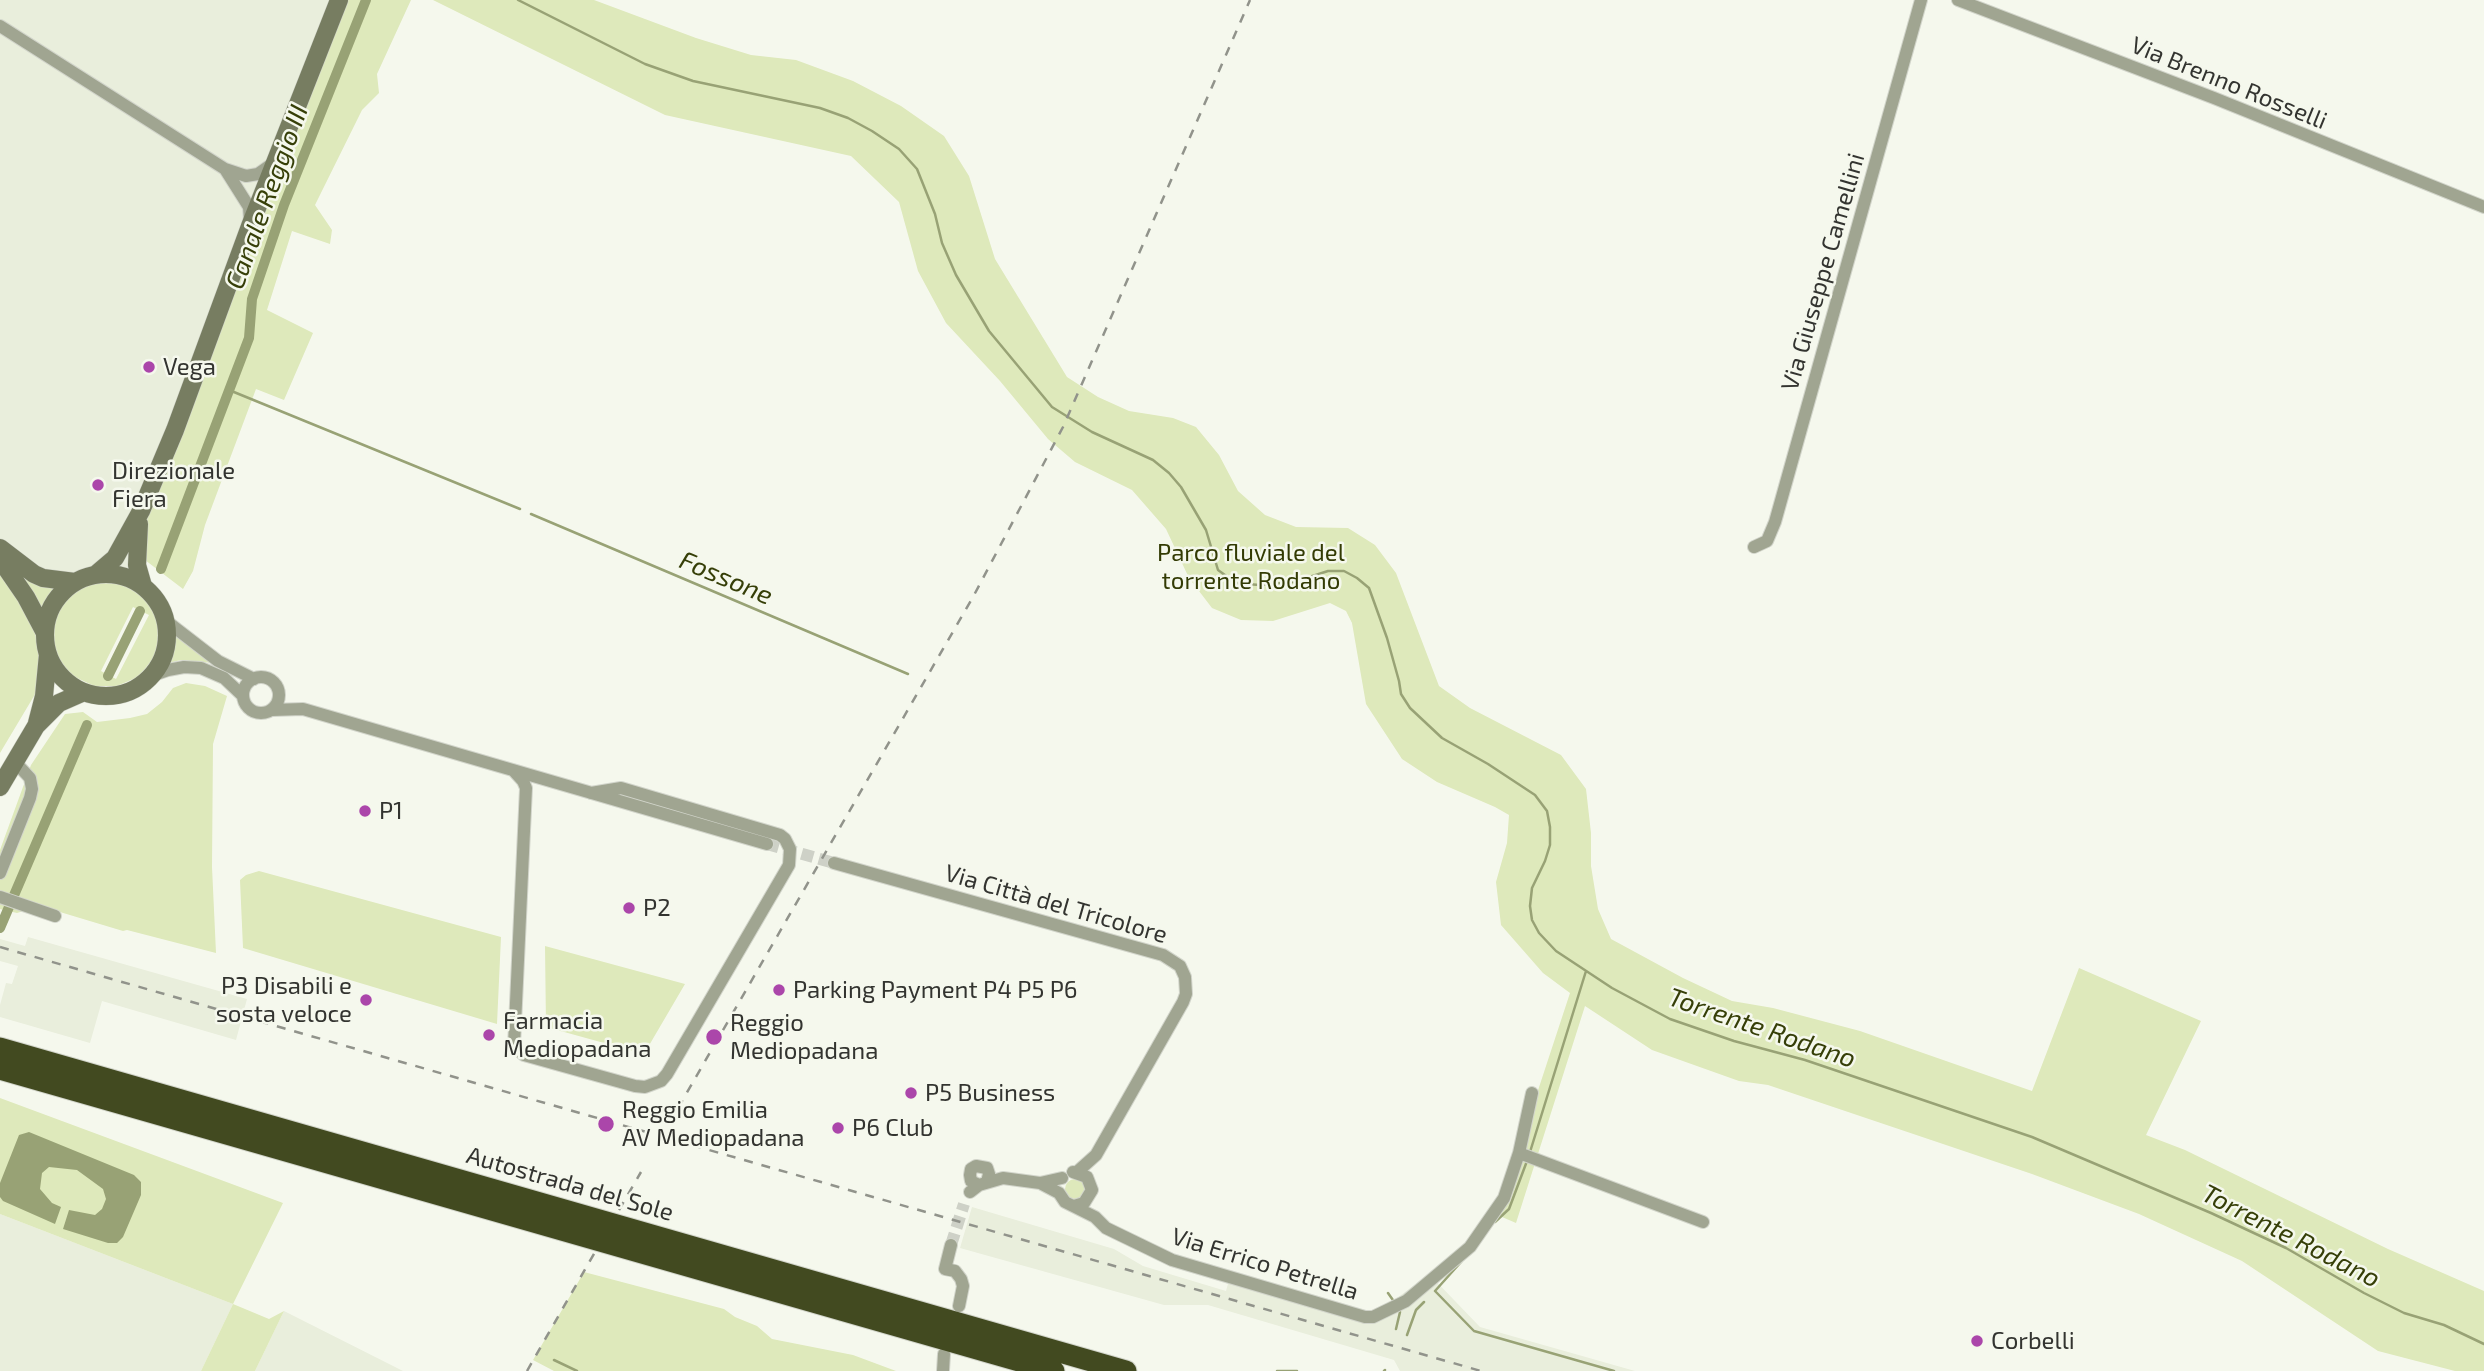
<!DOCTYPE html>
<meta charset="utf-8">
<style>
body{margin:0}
canvas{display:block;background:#f5f8ed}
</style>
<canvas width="2484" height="1371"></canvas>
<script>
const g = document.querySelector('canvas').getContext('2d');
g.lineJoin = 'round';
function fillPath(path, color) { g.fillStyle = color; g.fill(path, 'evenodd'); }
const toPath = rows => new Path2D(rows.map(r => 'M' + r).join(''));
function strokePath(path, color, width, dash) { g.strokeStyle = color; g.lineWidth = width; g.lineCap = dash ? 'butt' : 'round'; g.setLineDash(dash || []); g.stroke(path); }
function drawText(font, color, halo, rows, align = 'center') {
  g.font = font + ' "Exo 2",sans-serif'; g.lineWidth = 5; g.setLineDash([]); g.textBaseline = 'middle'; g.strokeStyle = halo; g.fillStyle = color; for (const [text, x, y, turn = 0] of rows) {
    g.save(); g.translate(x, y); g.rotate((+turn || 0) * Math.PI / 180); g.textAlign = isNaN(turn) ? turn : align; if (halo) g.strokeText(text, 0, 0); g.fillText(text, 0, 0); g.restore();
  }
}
fillPath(toPath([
 [0,0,331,0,143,511,144,565,34,589,0,566],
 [28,937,247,999,236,1040,102,1001,90,1043,0,1017,0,1005,6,983,12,984,18,966,0,961,0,939,25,946],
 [972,1207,1114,1249,1143,1266,1226,1291,1231,1273,1363,1312,1381,1310,1429,1274,1480,1327,1635,1371,1400,1371,1394,1360,1208,1305,1164,1305,960,1248],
 [0,1214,233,1304,201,1371,0,1371],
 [284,1311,403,1371,255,1371]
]), '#e9eedc');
fillPath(toPath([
 [346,0,411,0,377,74,379,93,362,110,315,205,332,230,330,244,292,231,267,310,313,333,284,400,256,389,205,525,193,571,183,589,145,560,144,532,148,510],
 [433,0,594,0,696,38,751,55,796,60,853,81,901,106,944,136,969,176,995,259,1067,377,1098,397,1129,411,1173,418,1196,427,1219,455,1238,491,1265,515,1296,527,1348,528,1375,545,1396,573,1439,686,1470,708,1561,755,1586,789,1591,833,1591,866,1598,909,1611,939,1683,978,1732,1001,1773,1008,1860,1031,2032,1091,2079,968,2201,1021,2146,1135,2185,1150,2388,1249,2484,1291,2484,1371,2455,1371,2378,1351,2242,1261,2139,1214,2032,1174,1768,1085,1739,1081,1652,1050,1585,1006,1516,1223,1502,1217,1498,1212,1570,993,1543,973,1501,925,1496,882,1507,843,1509,815,1495,807,1437,782,1402,759,1366,704,1352,623,1346,611,1330,603,1273,621,1241,620,1212,608,1189,578,1166,529,1132,490,1075,462,1048,439,1000,381,946,323,918,271,899,202,851,156,665,115],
 [0,566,58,585,44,604,40,615,35,607,36,641,43,670,37,691,0,753],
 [100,580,123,583,134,588,151,604,159,625,160,637,153,659,138,677,117,686,94,686,73,676,58,659,52,636,56,613,61,603,78,587],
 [133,607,149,615,116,679,101,671],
 [175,635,213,663,181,660,168,663],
 [186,683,205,686,227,696,213,744,212,867,216,953,127,930,123,931,40,906,17,913,0,909,0,850,31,765,65,714,83,712,97,722,130,718,147,714,162,702,173,688],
 [259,871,501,937,497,1024,243,948,240,880,246,875],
 [545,946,685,984,644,1054,546,1027],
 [0,1098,283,1203,233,1304,269,1319,284,1311,255,1371,201,1371,233,1304,0,1214],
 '1065 1189a10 10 0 1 1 20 0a10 10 0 1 1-20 0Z',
 [584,1272,724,1309,735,1317,757,1326,772,1339,853,1355,896,1371,554,1371,533,1360]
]), '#dee9bb');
fillPath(toPath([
 [29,1132,134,1175,141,1182,141,1195,123,1237,117,1243,108,1243,63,1229,69,1210,95,1215,102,1209,106,1199,103,1189,77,1170,49,1167,42,1173,40,1189,52,1203,61,1207,55,1224,3,1201,0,1197,0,1183,19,1135]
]), '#98a275');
strokePath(toPath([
 [518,0,645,64,693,81,820,108,848,118,872,131,899,149,917,169,935,214,942,243,956,275,989,331,1052,407,1092,432,1153,460,1169,473,1181,487,1206,530,1218,570,1236,583,1259,585,1294,582,1328,571,1344,571,1357,578,1369,588,1387,638,1399,681,1401,694,1410,708,1442,738,1488,764,1535,795,1547,811,1550,827,1550,845,1545,861,1532,888,1530,906,1532,920,1539,933,1556,951,1612,988,1670,1019,1734,1041,1805,1060,2032,1137,2211,1213,2286,1248,2364,1293,2404,1313,2444,1325,2484,1344],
 [229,390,520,509],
 [531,514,908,674],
 [1530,1152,1586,971],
 [1495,1222,1509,1209,1527,1161],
 [1461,1262,1435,1291,1474,1331,1614,1371],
 [1388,1293,1395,1303],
 [1396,1329,1400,1312,1398,1309],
 [1407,1335,1416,1310,1424,1302],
 [554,1360,577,1371],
 [1277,1371,1297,1371],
 [1384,1371,1385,1370]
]), '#98a275', 2.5);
strokePath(toPath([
 [161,569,249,338,252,299,284,205,366,0],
 [108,676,140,611],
 [0,928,87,725]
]), '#98a275', 10);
strokePath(toPath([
 [767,844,834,863],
 [951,1245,964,1204]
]), '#ced1c7', 12, [12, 6]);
const street = toPath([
 [1958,0,2214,98,2484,207],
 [0,26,225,169,249,207,250,221],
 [225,169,246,176,258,174,275,162],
 [1754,547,1767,541,1775,522,1921,0],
 [165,620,218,661,254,679],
 [151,676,168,670,184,667,201,668,224,678,243,696],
 '243 695a18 18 0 1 1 36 0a18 18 0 1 1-36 0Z',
 [272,710,303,709,767,844],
 [513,770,523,781,526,788,514,1046,524,1055,635,1086,645,1087,661,1081,667,1074,789,865,790,849,785,839,780,835,621,788,591,793],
 [834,863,1163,955,1180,966,1185,977,1186,994,1183,1002,1096,1155,1077,1172],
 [0,873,30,798,32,789,30,778,15,762],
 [0,897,55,916],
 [1519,1153,1703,1222],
 [1073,1172,1087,1177,1092,1190,1084,1203,1074,1206],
 [1040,1183,1059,1193,1065,1202,1095,1217,1106,1228,1172,1260,1365,1317,1373,1317,1406,1301,1470,1247,1504,1198,1519,1153,1532,1093],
 [979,1185,971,1181,970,1175,971,1169,976,1166,987,1168,989,1174,987,1182],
 [970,1192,979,1185,1003,1178,1040,1183,1062,1178],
 [951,1245,945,1269,955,1271,961,1279,963,1286,959,1306],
 [943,1371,944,1354]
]);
const secondary = toPath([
 [139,524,137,565,143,586],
 [0,548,34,574,43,578,75,582],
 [0,559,26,597,44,631],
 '45 635a61 61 0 1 1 122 0a61 61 0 1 1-122 0Z',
 [95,575,115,558,141,511,175,430,250,226,339,0],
 [37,723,44,696,48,654],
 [0,787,36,726,59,703,84,692]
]);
const highway = toPath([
 [0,1048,1126,1371],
 [0,1069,1054,1371]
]);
strokePath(street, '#d2d5cb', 14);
strokePath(secondary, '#d2d5cb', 19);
strokePath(highway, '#d2d5cb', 23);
strokePath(street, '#a0a591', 12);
strokePath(secondary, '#777d61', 18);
strokePath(highway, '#424a20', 21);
strokePath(toPath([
 [0,947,1481,1371],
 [678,1108,973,597,1063,427,1250,0],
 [619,1210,641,1172],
 [527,1371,595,1252]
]), '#91938b', 2.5, [9, 9]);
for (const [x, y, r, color] of [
 [149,367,7,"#ab46aa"],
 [98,485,7,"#ab46aa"],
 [365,811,7,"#ab46aa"],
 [629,908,7,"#ab46aa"],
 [779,990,7,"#ab46aa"],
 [366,1000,7,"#ab46aa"],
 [489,1035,7,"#ab46aa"],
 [714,1037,9,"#ab46aa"],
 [911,1093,7,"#ab46aa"],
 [606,1124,9,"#ab46aa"],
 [838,1128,7,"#ab46aa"],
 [1977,1341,7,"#ab46aa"]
]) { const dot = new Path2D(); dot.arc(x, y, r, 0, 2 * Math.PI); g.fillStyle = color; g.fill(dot); strokePath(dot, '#f5f8ed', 2.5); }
drawText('24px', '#333430', '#f5f8ed', [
 ["Via Brenno Rosselli",2229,83,22],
 ["Via Giuseppe Camellini",1823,272,-74],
 ["Via Città del Tricolore",1056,904,16],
 ["Autostrada del Sole",570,1184,16],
 ["Via Errico Petrella",1265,1264,17]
]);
drawText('24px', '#333430', '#f5f8ed', [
 ["Vega",163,367],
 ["Direzionale",112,471],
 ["Fiera",112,499],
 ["P1",379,811],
 ["P2",643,908],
 ["P3 Disabili e",352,986,"right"],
 ["sosta veloce",352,1014,"right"],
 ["Parking Payment P4 P5 P6",793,990],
 ["Farmacia",503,1021],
 ["Mediopadana",503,1049],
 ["Reggio",730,1023],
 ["Mediopadana",730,1051],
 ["P5 Business",925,1093],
 ["Reggio Emilia",622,1110],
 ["AV Mediopadana",622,1138],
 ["P6 Club",852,1128],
 ["Corbelli",1991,1341]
], 'left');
drawText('24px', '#333b04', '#f5f8ed', [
 ["Parco fluviale del",1251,553],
 ["torrente Rodano",1251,581]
]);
drawText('italic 26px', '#363f08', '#f5f8ed', [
 ["Canale Reggio III",267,197,-70],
 ["Fossone",726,578,23],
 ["Torrente Rodano",1762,1028,19],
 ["Torrente Rodano",2291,1236,27]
]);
</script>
